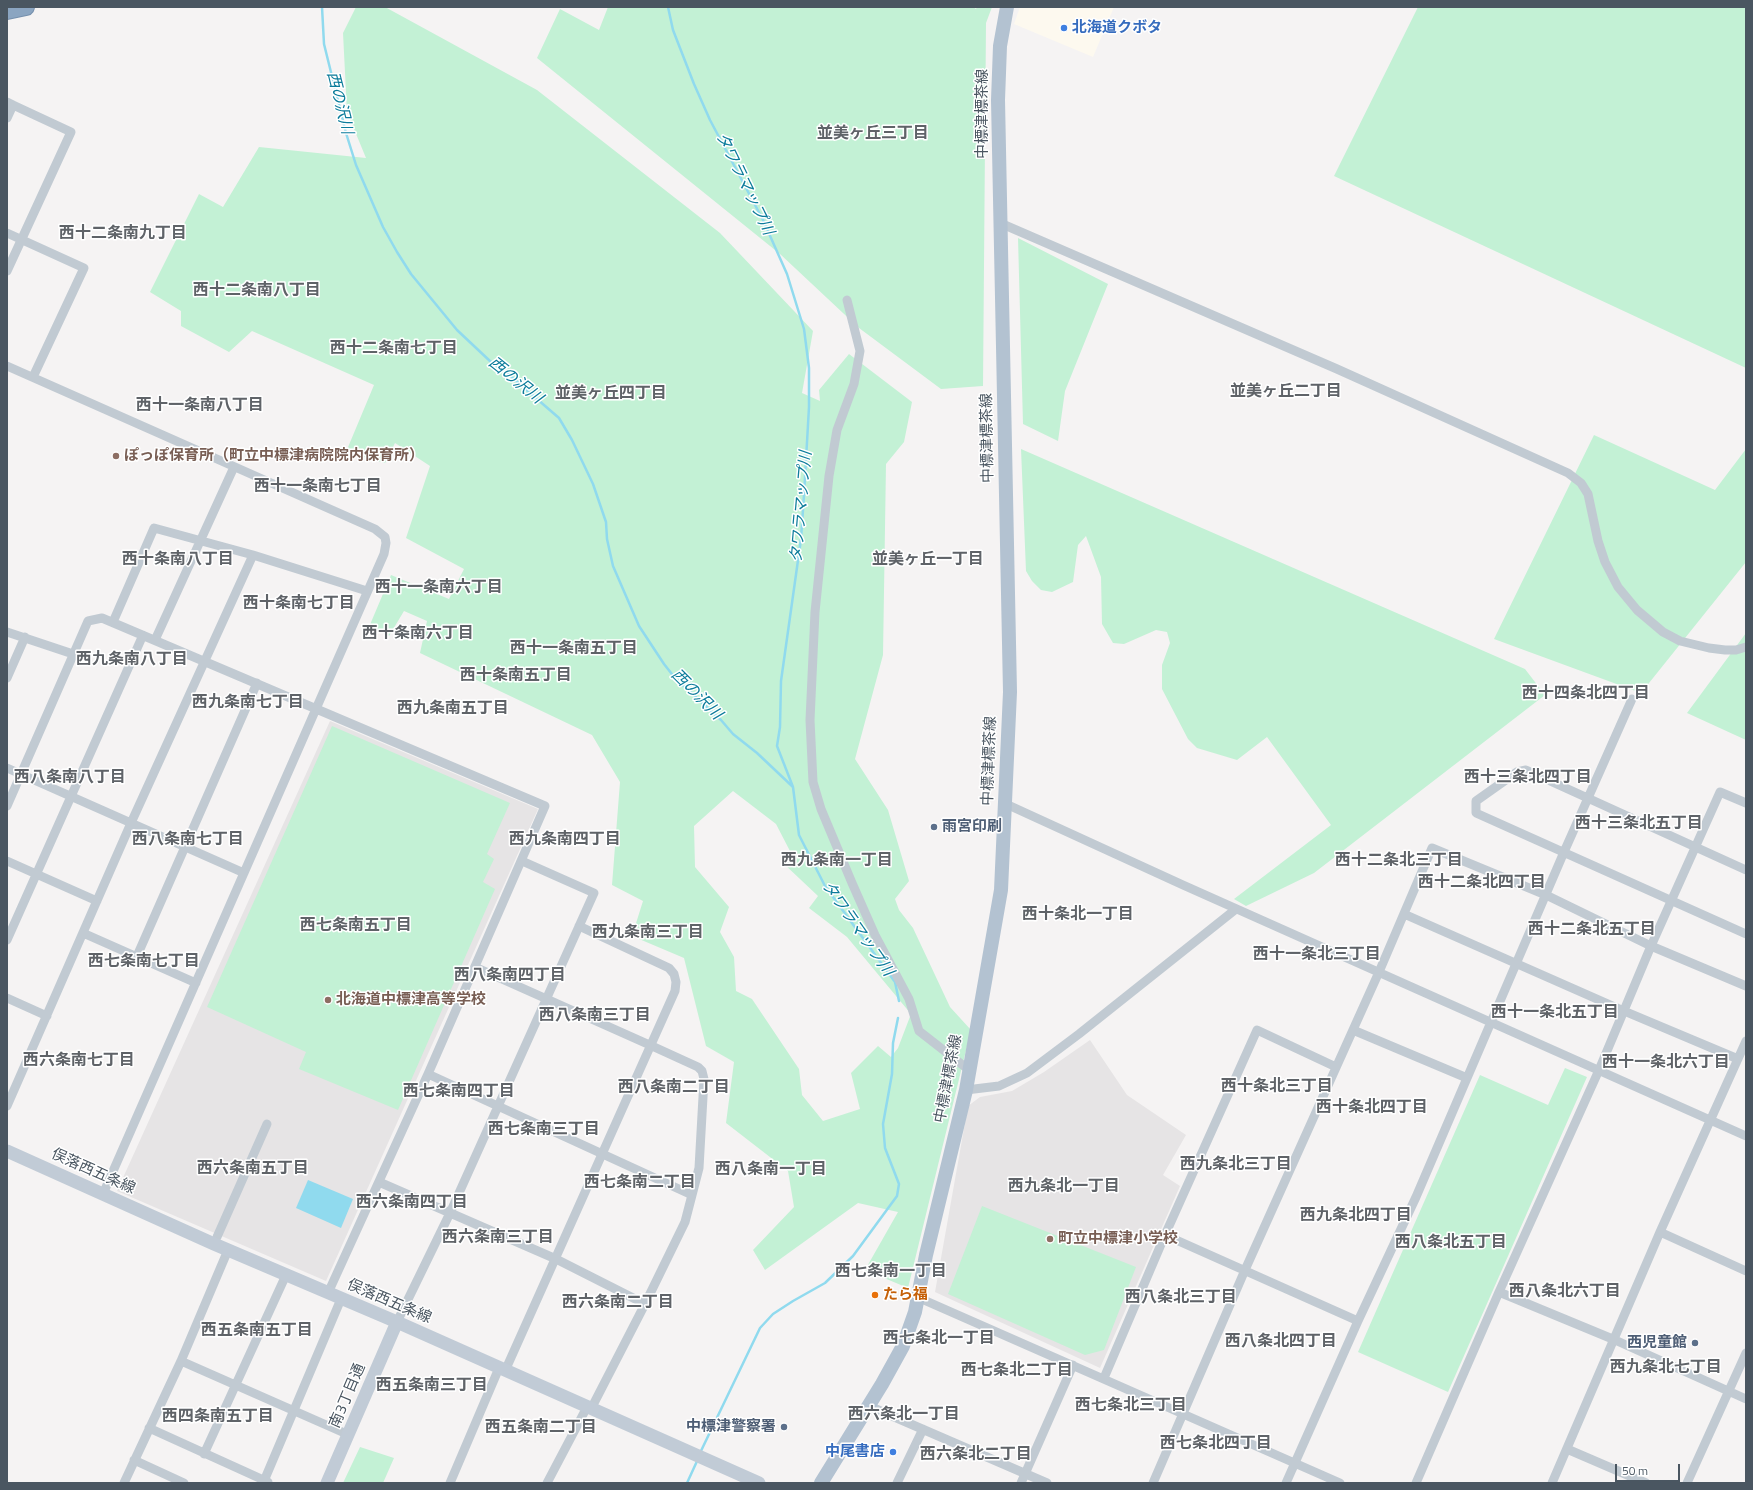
<!DOCTYPE html>
<meta charset="utf-8">
<style>
body{margin:0}
#map{position:relative;width:1753px;height:1490px;overflow:hidden;background:#f5f3f3;font-family:"Titillium Web",sans-serif}
canvas{display:block}
.frame{position:absolute;inset:0;border:8px solid #4a5661;pointer-events:none}
.scale{position:absolute;left:1615px;top:1464px;width:65px;height:18px;box-sizing:border-box;border:2px solid #4a5661;border-top:0;padding-left:5px;font-size:12px;line-height:14px;white-space:nowrap;color:#4a5661;-webkit-text-stroke:3px #fff;paint-order:stroke}
</style>
<div id="map">
<canvas width="1753" height="1490"></canvas>
<div class="frame"></div>
<div class="scale">50 m</div>
</div>
<script>
const g = document.querySelector('canvas').getContext('2d');
g.lineJoin = 'round';
function fillPath(path, color) { g.fillStyle = color; g.fill(path, 'evenodd'); }
const toPath = rows => new Path2D(rows.map(r => 'M' + r).join(''));
function strokePath(path, color, width, dash) { g.strokeStyle = color; g.lineWidth = width; g.lineCap = dash ? 'butt' : 'round'; g.setLineDash(dash || []); g.stroke(path); }
function drawText(font, color, halo, rows, align = 'center') {
  g.font = font + ' "Titillium Web","Noto Sans JP",sans-serif'; g.lineWidth = 3; g.setLineDash([]); g.textBaseline = 'middle'; g.strokeStyle = halo; g.fillStyle = color; for (const [text, x, y, turn = 0] of rows) {
    g.save(); g.translate(x, y); g.rotate((+turn || 0) * Math.PI / 180); g.textAlign = isNaN(turn) ? turn : align; if (halo) g.strokeText(text, 0, 0); g.fillText(text, 0, 0); g.restore();
  }
}
fillPath(toPath([
 [1020,7,1114,7,1093,57,1014,24]
]), '#fdf9ef');
fillPath(toPath([
 [330,721,538,809,326,1281,117,1191],
 [1090,1040,1127,1095,1186,1135,1163,1175,1180,1186,1100,1368,935,1292,968,1106,980,1097,1012,1091,1044,1072]
]), '#e6e4e5');
fillPath(toPath([
 [356,7,385,7,537,90,720,233,813,331,802,393,820,401,819,390,849,354,912,402,904,442,886,464,883,655,855,759,888,810,909,881,895,899,899,910,913,928,950,1007,971,1030,908,1288,865,1270,898,1212,858,1203,765,1270,753,1250,794,1207,788,1171,726,1123,734,1062,706,1046,684,958,632,936,643,901,612,885,620,782,592,735,420,653,427,621,404,611,389,636,369,627,391,575,449,599,464,569,406,538,430,466,395,443,385,463,346,452,374,385,252,331,229,352,181,326,181,311,150,292,199,194,223,207,259,147,366,158,347,112,343,33],
 [733,791,776,824,791,853,783,863,818,896,809,908,847,937,911,1014,898,1048,891,1057,878,1046,851,1073,860,1109,823,1121,802,1095,799,1069,752,999,736,991,734,957,720,932,729,907,695,867,694,826],
 [608,7,973,7,976,9,977,7,992,7,986,23,983,386,941,389,859,328,780,254,537,58,560,9,599,30],
 [1418,7,1746,7,1746,368,1334,176],
 [1018,238,1108,284,1065,391,1058,441,1023,424],
 [1594,435,1715,490,1746,449,1746,562,1641,693,1494,639],
 [1021,449,1525,669,1545,695,1314,873,1246,906,1234,899,1331,825,1267,737,1237,760,1197,748,1188,739,1162,689,1162,665,1170,643,1167,632,1156,630,1124,644,1113,643,1102,624,1101,577,1086,536,1078,545,1073,582,1052,592,1041,590,1032,581,1026,571],
 [1746,633,1746,740,1687,713],
 [332,726,510,803,487,854,494,859,483,882,495,889,398,1110,299,1069,306,1052,207,1007],
 [1565,1068,1587,1077,1448,1392,1358,1352,1480,1075,1548,1105],
 [982,1206,1136,1267,1104,1350,1085,1355,948,1294],
 [360,1447,394,1458,383,1483,343,1483]
]), '#c3f1d5');
fillPath(toPath([
 [308,1180,353,1199,341,1228,296,1208]
]), '#90daee');
strokePath(toPath([
 [322,7,324,44,346,133,356,165,383,227,397,252,411,274,457,330,491,362,507,373,559,418,572,440,593,484,606,522,607,539,613,566,639,626,664,664,675,678,721,720,733,734,757,753,793,787],
 [668,7,673,30,694,84,710,120,763,220,787,274,804,329,809,368,809,407,804,495,801,539,781,681,780,727,777,746,793,787,799,835,825,886,895,982,899,1001],
 [700,1453,760,1328,773,1314,793,1301,825,1283,853,1256,897,1196,899,1184,885,1148,883,1124,892,1074,893,1043,898,1018],
 [687,1483,698,1459]
]), '#90daee', 2.5);
const highway = toPath([
 [7,11,26,7]
]);
strokePath(highway, '#7690ad', 18);
strokePath(toPath([
 [7,102,13,105,7,118],
 [1000,223,1337,369,1568,473,1581,483,1588,494,1598,541,1605,562,1618,587,1637,610,1663,632,1680,641,1709,648,1725,650,1736,650,1746,647],
 [7,233,84,268,33,377],
 [7,271,71,132,13,105],
 [847,300,860,351,854,384,837,430,829,476,815,612,810,720,813,782,821,809,852,883,875,935,909,999,919,1031,969,1070],
 [7,366,375,529,385,537,386,543,384,554,103,1194],
 [113,622,154,528,253,555,367,591],
 [7,632,73,654],
 [155,640,234,467],
 [7,678,25,637],
 [7,768,244,873],
 [1006,804,1183,885,1746,1136],
 [7,806,88,621,102,618,545,806,428,1074,328,1293],
 [7,861,97,901],
 [1746,870,1526,770,1517,772,1476,801,1476,813,1746,934],
 [1404,914,1624,1011,1738,1059],
 [83,933,196,983],
 [7,940,143,635],
 [137,956,257,683],
 [475,967,652,1046,698,1067,702,1071,704,1079,699,1168,685,1222,645,1304,591,1409],
 [7,998,47,1016],
 [1353,1030,1467,1078],
 [428,1074,692,1195],
 [966,1090,999,1086,1027,1073,1079,1034,1236,909],
 [7,1106,131,823,253,555],
 [379,1182,556,1259,645,1304],
 [1660,1232,1746,1271],
 [1165,1235,1358,1321],
 [217,1237,267,1124],
 [1499,1292,1599,1070,1651,946,1720,792,1746,803],
 [917,1297,1340,1483],
 [397,1322,450,1213,594,893,522,861],
 [181,1361,349,1435],
 [505,1371,675,991,676,982,674,974,669,968,579,926],
 [1104,1378,1165,1235,1257,1030,1336,1067],
 [869,1406,1047,1483],
 [149,1428,268,1482],
 [1567,1449,1646,1483],
 [204,1454,286,1275],
 [134,1460,184,1483],
 [264,1481,341,1299],
 [124,1483,181,1361,228,1250],
 [450,1483,499,1368],
 [547,1483,587,1407],
 [897,1483,923,1429],
 [1021,1483,1073,1365],
 [1153,1483,1245,1270,1379,972,1432,848,1546,895,1651,946,1746,986],
 [1286,1483,1358,1321,1416,1197,1564,852,1632,699],
 [1416,1483,1499,1292,1615,1340,1746,1399],
 [1552,1483,1660,1232,1746,1041],
 [1687,1483,1746,1353]
]), '#c1cad2', 9);
strokePath(toPath([
 [7,1151,214,1244,397,1322,759,1483],
 [327,1483,397,1322]
]), '#c1cbd6', 13);
strokePath(toPath([
 [821,1483,882,1384,903,1346,915,1312,926,1255,966,1090,1001,890,1010,692,998,100,1000,46,1007,7]
]), '#b3c2d1', 14);
strokePath(highway, '#8ba5c1', 16);
for (const [x, y, r, color] of [
 [1064,28,4,"#3f7fe0"],
 [116,456,4,"#8d6e63"],
 [934,827,4,"#5c6f8a"],
 [328,1000,4,"#8d6e63"],
 [1050,1239,4,"#8d6e63"],
 [875,1295,4,"#e8710a"],
 [1695,1343,4,"#5c6f8a"],
 [784,1427,4,"#5c6f8a"],
 [893,1452,4,"#3f7fe0"]
]) { const dot = new Path2D(); dot.arc(x, y, r, 0, 2 * Math.PI); g.fillStyle = color; g.fill(dot); strokePath(dot, '#fff', 1.5); }
drawText('bold 15px', '#366cbe', '#fff', [
 ["北海道クボタ",1072,28],
 ["中尾書店",885,1452,"right"]
], 'left');
drawText('15px', '#4a5661', '#fff', [
 ["中標津標茶線",983,114,-90],
 ["中標津標茶線",988,438,-91],
 ["中標津標茶線",990,761,-88],
 ["中標津標茶線",949,1079,-79],
 ["俣落西五条線",93,1172,24],
 ["俣落西五条線",389,1302,23],
 ["南3丁目通",348,1396,-67]
]);
drawText('bold 15px', '#785e54', '#fff', [
 ["ぽっぽ保育所（町立中標津病院院内保育所）",124,456],
 ["北海道中標津高等学校",336,1000],
 ["町立中標津小学校",1058,1239]
], 'left');
drawText('bold 15px', '#4e5e75', '#fff', [
 ["雨宮印刷",942,827,"left"],
 ["西児童館",1687,1343],
 ["中標津警察署",776,1427]
], 'right');
drawText('bold 15px', '#c56008', '#fff', [
 ["たら福",883,1295]
], 'left');
drawText('italic 16px', '#0c7c9b', '#fff', [
 ["西の沢川",339,103,76],
 ["タワラマップ川",744,184,64],
 ["西の沢川",515,381,39],
 ["タワラマップ川",802,507,-85],
 ["西の沢川",696,695,45],
 ["タワラマップ川",857,929,55]
]);
drawText('bold 16px', '#5f6368', '#fff', [
 ["並美ヶ丘三丁目",873,134],
 ["西十二条南九丁目",123,234],
 ["西十二条南八丁目",257,291],
 ["西十二条南七丁目",394,349],
 ["並美ヶ丘二丁目",1286,392],
 ["並美ヶ丘四丁目",611,394],
 ["西十一条南八丁目",200,406],
 ["西十一条南七丁目",318,487],
 ["西十条南八丁目",178,560],
 ["並美ヶ丘一丁目",928,560],
 ["西十一条南六丁目",439,588],
 ["西十条南七丁目",299,604],
 ["西十条南六丁目",418,634],
 ["西十一条南五丁目",574,649],
 ["西九条南八丁目",132,660],
 ["西十条南五丁目",516,676],
 ["西十四条北四丁目",1586,694],
 ["西九条南七丁目",248,703],
 ["西九条南五丁目",453,709],
 ["西八条南八丁目",70,778],
 ["西十三条北四丁目",1528,778],
 ["西十三条北五丁目",1639,824],
 ["西八条南七丁目",188,840],
 ["西九条南四丁目",565,840],
 ["西九条南一丁目",837,861],
 ["西十二条北三丁目",1399,861],
 ["西十二条北四丁目",1482,883],
 ["西十条北一丁目",1078,915],
 ["西七条南五丁目",356,926],
 ["西十二条北五丁目",1592,930],
 ["西九条南三丁目",648,933],
 ["西十一条北三丁目",1317,955],
 ["西七条南七丁目",144,962],
 ["西八条南四丁目",510,976],
 ["西十一条北五丁目",1555,1013],
 ["西八条南三丁目",595,1016],
 ["西六条南七丁目",79,1061],
 ["西十一条北六丁目",1666,1063],
 ["西十条北三丁目",1277,1087],
 ["西八条南二丁目",674,1088],
 ["西七条南四丁目",459,1092],
 ["西十条北四丁目",1372,1108],
 ["西七条南三丁目",544,1130],
 ["西九条北三丁目",1236,1165],
 ["西六条南五丁目",253,1169],
 ["西八条南一丁目",771,1170],
 ["西七条南二丁目",640,1183],
 ["西九条北一丁目",1064,1187],
 ["西六条南四丁目",412,1203],
 ["西九条北四丁目",1356,1216],
 ["西六条南三丁目",498,1238],
 ["西八条北五丁目",1451,1243],
 ["西七条南一丁目",891,1272],
 ["西八条北六丁目",1565,1292],
 ["西八条北三丁目",1181,1298],
 ["西六条南二丁目",618,1303],
 ["西五条南五丁目",257,1331],
 ["西七条北一丁目",939,1339],
 ["西八条北四丁目",1281,1342],
 ["西九条北七丁目",1666,1368],
 ["西七条北二丁目",1017,1371],
 ["西五条南三丁目",432,1386],
 ["西七条北三丁目",1131,1406],
 ["西六条北一丁目",904,1415],
 ["西四条南五丁目",218,1417],
 ["西五条南二丁目",541,1428],
 ["西七条北四丁目",1216,1444],
 ["西六条北二丁目",976,1455]
]);
</script>
